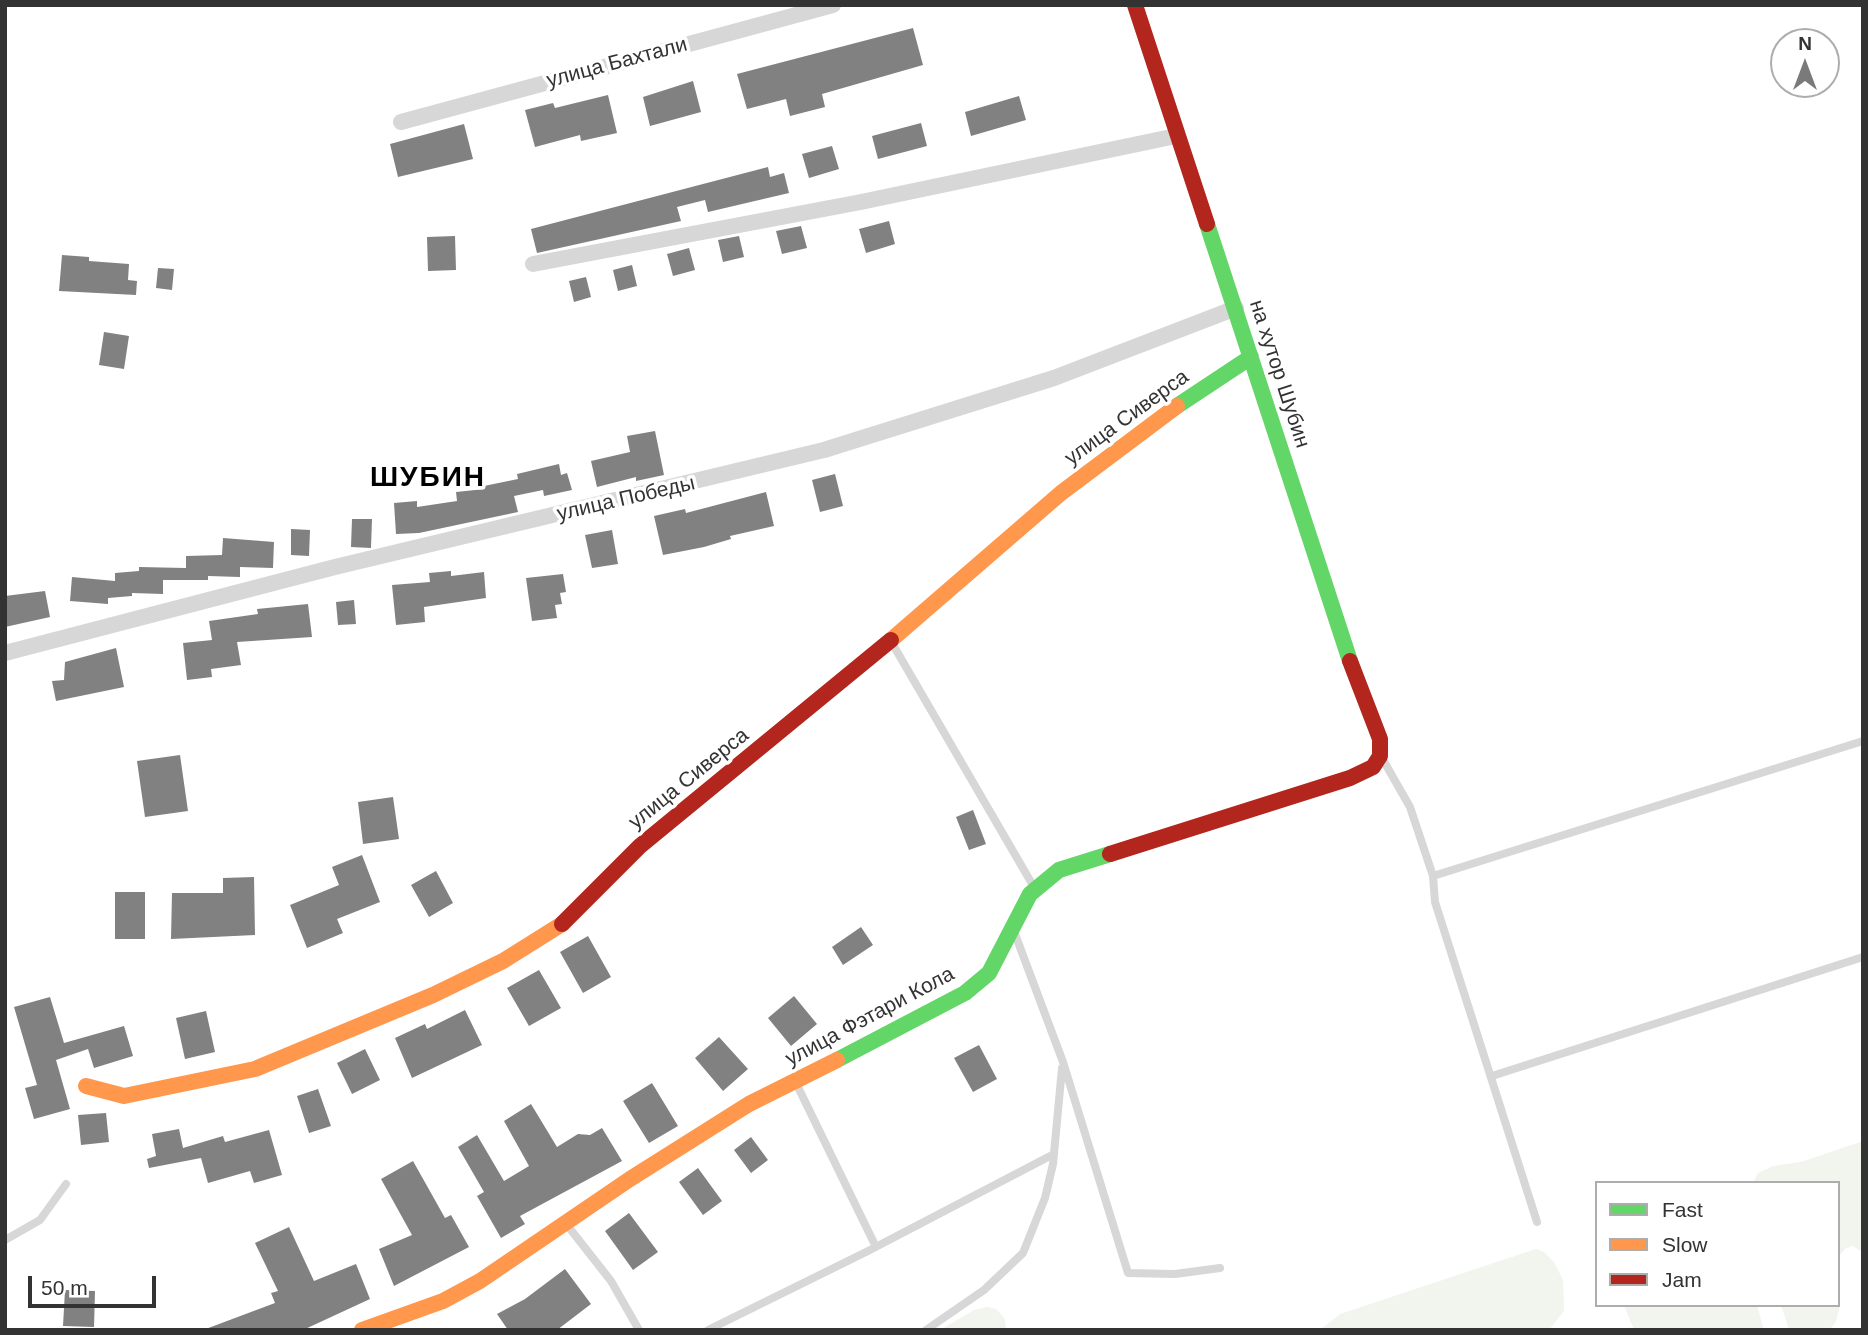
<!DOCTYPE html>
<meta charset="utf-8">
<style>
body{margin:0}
#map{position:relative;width:1868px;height:1335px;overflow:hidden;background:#fff;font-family:Arial,sans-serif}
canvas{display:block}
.frame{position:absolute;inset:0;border:7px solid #333;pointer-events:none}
.legend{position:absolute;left:1595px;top:1181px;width:245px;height:126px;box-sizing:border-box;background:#fff;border:2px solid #adadad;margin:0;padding:9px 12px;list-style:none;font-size:21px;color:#333}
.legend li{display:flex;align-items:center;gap:14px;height:35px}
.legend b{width:35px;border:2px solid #adadad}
.north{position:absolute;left:1770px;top:28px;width:70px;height:70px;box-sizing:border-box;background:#fff;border:2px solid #adadad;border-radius:50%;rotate:0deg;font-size:19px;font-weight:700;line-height:28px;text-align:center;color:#333}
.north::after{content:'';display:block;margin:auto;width:24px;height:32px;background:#7a7a7a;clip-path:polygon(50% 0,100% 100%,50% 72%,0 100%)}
.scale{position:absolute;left:28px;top:1276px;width:128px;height:32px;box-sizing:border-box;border:4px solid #333;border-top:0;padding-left:9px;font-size:21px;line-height:24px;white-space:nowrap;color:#333;-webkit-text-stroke:5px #fff;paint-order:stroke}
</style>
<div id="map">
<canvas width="1868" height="1335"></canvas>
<div class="frame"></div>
<ul class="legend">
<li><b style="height:9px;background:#63d668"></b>Fast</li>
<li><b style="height:9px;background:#ff974d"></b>Slow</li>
<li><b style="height:9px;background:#b3261e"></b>Jam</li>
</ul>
<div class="north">N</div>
<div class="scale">50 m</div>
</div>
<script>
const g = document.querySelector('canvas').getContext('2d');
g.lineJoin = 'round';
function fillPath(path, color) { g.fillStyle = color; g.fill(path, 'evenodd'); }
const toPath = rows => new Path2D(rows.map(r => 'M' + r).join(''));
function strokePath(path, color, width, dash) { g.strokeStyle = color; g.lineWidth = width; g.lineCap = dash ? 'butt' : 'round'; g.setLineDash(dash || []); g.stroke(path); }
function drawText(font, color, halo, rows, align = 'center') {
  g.font = font + ' Arial,sans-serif'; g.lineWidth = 7; g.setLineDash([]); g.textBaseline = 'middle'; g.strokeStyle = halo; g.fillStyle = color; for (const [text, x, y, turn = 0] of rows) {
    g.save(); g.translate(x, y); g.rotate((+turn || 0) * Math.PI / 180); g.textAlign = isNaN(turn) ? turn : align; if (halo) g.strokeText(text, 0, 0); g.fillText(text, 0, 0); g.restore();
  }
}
fillPath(toPath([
 [1863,1141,1863,1253,1853,1246,1846,1248,1838,1257,1838,1183,1753,1183,1758,1173,1773,1166,1801,1162],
 [1536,1249,1544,1252,1554,1262,1563,1280,1564,1311,1549,1330,1320,1330,1340,1314],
 [1838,1274,1839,1310,1836,1322,1829,1330,1789,1330,1781,1305,1838,1305],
 [1624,1305,1757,1305,1764,1330,1634,1330],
 [987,1307,996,1309,1005,1319,1006,1330,940,1330,974,1310]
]), '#f1f5ed');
fillPath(toPath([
 [913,28,923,65,822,94,825,107,790,116,786,99,747,109,737,74],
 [693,81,701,112,650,126,643,97],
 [608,95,617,133,581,141,580,135,535,147,525,110,553,103,555,108],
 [1019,96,1026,120,971,136,965,112],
 [921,123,927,146,878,159,872,136],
 [464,124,473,159,398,177,390,144],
 [832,146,839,169,809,178,802,154],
 [768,167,770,177,784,173,789,193,708,212,705,200,677,207,681,221,537,253,531,229],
 [889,221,895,244,866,253,859,229],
 [801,226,807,248,782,254,776,231],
 [455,236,456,270,428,271,427,237],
 [739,236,744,257,723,262,718,240],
 [689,248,695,270,673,276,667,254],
 [62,255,89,257,89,261,129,264,128,280,137,281,136,295,59,291],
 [632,265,637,286,618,291,613,270],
 [158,268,174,269,172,290,156,288],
 [586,277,591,297,574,302,569,281],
 [104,332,129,336,124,369,99,365],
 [655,431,664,475,636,481,636,477,597,487,591,461,630,452,627,436],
 [559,464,561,475,567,473,572,490,544,496,543,490,514,496,518,512,419,533,396,534,394,503,417,501,417,507,457,501,456,492,485,489,484,486,518,479,517,474],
 [835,474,843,506,820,512,812,480],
 [766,492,774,526,730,536,731,539,704,547,663,555,654,516,685,509,686,513],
 [352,519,372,519,371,548,351,547],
 [291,529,310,530,309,556,291,555],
 [612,530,618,564,592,568,585,535],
 [223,538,274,542,273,568,240,567,240,577,208,576,208,580,163,580,163,594,132,593,132,596,108,598,108,604,70,601,72,577,115,581,115,573,139,571,139,567,186,568,186,556,222,555],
 [451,571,451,576,484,572,486,598,424,607,425,622,396,625,392,585,430,582,429,573],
 [563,574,566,592,560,593,562,604,555,605,557,618,532,621,526,578],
 [45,591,50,617,5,627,5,596],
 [354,600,356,624,338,625,336,602],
 [308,604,312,637,237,642,241,665,211,669,212,677,187,680,183,643,212,640,209,621,258,614,257,609],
 [116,648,124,687,56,701,52,681,64,680,65,662],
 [180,755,188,811,145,817,137,761],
 [393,797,399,839,363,844,358,802],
 [973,810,986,844,969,850,956,817],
 [362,855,380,902,337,919,343,933,307,948,290,905,339,885,332,867],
 [436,871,453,903,429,917,411,885],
 [254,877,255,935,171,939,172,893,223,893,223,878],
 [115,892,145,892,145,939,115,939],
 [861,927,873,945,843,965,832,947],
 [588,936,611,977,583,993,560,952],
 [539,970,561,1008,529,1026,507,988],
 [794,996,817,1024,791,1046,768,1018],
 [50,997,64,1043,124,1026,133,1056,94,1068,88,1049,56,1060,70,1109,34,1119,25,1088,37,1085,14,1007],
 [465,1010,482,1045,412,1078,395,1038,425,1024,427,1029],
 [206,1011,215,1052,185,1059,176,1018],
 [719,1037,748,1069,723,1091,695,1058],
 [979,1045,997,1079,973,1092,954,1058],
 [365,1049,380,1080,352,1094,337,1063],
 [652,1083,678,1126,649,1143,623,1101],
 [318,1089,331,1126,309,1133,297,1096],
 [531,1104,557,1147,578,1134,590,1135,602,1128,622,1161,520,1216,525,1224,501,1238,477,1196,484,1192,458,1147,477,1135,504,1181,529,1166,504,1121],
 [106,1113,109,1142,81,1145,78,1115],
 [179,1129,183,1148,223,1136,225,1142,269,1130,282,1175,254,1183,250,1171,208,1183,201,1158,149,1168,147,1159,156,1156,152,1134],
 [751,1137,768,1160,751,1173,734,1150],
 [413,1161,445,1218,451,1215,469,1247,394,1286,379,1249,412,1235,381,1179],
 [698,1168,722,1201,703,1215,679,1182],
 [629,1213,658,1252,633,1270,605,1231],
 [289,1227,314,1281,356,1264,370,1299,303,1330,203,1330,275,1303,271,1293,278,1291,255,1243],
 [565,1269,591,1304,557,1330,508,1330,497,1314,525,1299],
 [65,1290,95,1291,94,1327,63,1326]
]), '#818181');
strokePath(toPath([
 [892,643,1035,889],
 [1382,758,1410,807,1433,876,1435,902,1537,1222],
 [1433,876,1863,741],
 [1015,934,1063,1062,1128,1273,1175,1274,1220,1268],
 [1492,1076,1863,957],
 [796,1083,876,1247],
 [567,1225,611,1281,639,1330],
 [5,1240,40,1220,66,1184],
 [708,1330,868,1251,1054,1154],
 [926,1330,984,1290,1023,1253,1045,1198,1053,1164,1062,1068]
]), '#d7d7d7', 8);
strokePath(toPath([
 [401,122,833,5],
 [533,264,861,202,1176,136],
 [5,653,335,567,824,450,1054,378,1236,308]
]), '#d7d7d7', 16);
strokePath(toPath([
 [1207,224,1350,661],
 [1177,406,1251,357],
 [837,1060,965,993,989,973,1030,894,1059,870,1110,854]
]), '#63d668', 16);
strokePath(toPath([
 [891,640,1061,493,1177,406],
 [86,1086,124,1096,255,1069,433,995,503,961,562,924],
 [362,1330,443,1301,480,1281,630,1179,749,1104,837,1060]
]), '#ff974d', 16);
strokePath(toPath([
 [1135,5,1207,224],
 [1110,854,1350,778,1373,767,1380,756,1380,739,1350,661],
 [562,924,640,846,891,640]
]), '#b3261e', 16);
drawText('21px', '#333', '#fff', [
 ["улица Бахтали",617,63,-15],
 ["на хутор Шубин",1279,374,72],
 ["улица Сиверса",1127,418,-36],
 ["улица Победы",626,499,-13],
 ["улица Сиверса",689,779,-39],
 ["улица Фэтари Кола",870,1017,-28]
]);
g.letterSpacing = '2px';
drawText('bold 28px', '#000', '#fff', [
 ["ШУБИН",428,478]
]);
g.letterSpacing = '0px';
</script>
